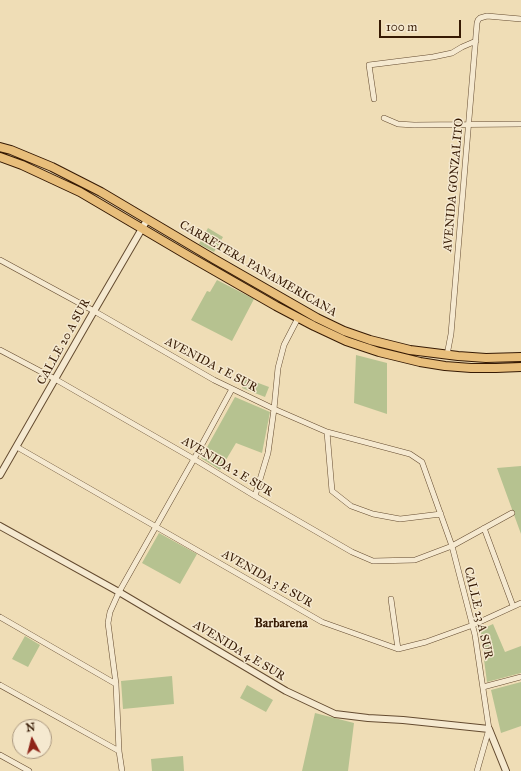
<!DOCTYPE html>
<style>
body{margin:0}
#map{position:relative;width:521px;height:771px;overflow:hidden;background:#efddb6;font-family:"IM FELL Great Primer",serif}
canvas{display:block}
.north{position:absolute;left:12px;top:719px;width:40px;height:40px;box-sizing:border-box;background:#f5e9d0;border:1px solid #a9967e;border-radius:50%;rotate:353deg;font-size:11px;font-weight:700;line-height:16px;text-align:center;color:#361a04}
.north::after{content:'';display:block;margin:auto;width:14px;height:18px;background:#8f2418;clip-path:polygon(50% 0,100% 100%,50% 72%,0 100%)}
.scale{position:absolute;left:379px;top:20px;width:82px;height:18px;box-sizing:border-box;border:2px solid #361a04;border-top:0;padding-left:5px;font-size:12px;line-height:14px;white-space:nowrap;color:#361a04;-webkit-text-stroke:3px #f5e9d0;paint-order:stroke}
</style>
<div id="map">
<canvas width="521" height="771"></canvas>
<div class="north">N</div>
<div class="scale">100 m</div>
</div>
<script>
const g = document.querySelector('canvas').getContext('2d');
g.lineJoin = 'round';
function fillPath(path, color) { g.fillStyle = color; g.fill(path, 'evenodd'); }
const toPath = rows => new Path2D(rows.map(r => 'M' + r).join(''));
function strokePath(path, color, width, dash) { g.strokeStyle = color; g.lineWidth = width; g.lineCap = dash ? 'butt' : 'round'; g.setLineDash(dash || []); g.stroke(path); }
function drawText(font, color, halo, rows, align = 'center') {
  g.font = font + ' "IM FELL Great Primer",serif'; g.lineWidth = 3; g.setLineDash([]); g.textBaseline = 'middle'; g.strokeStyle = halo; g.fillStyle = color; for (const [text, x, y, turn = 0] of rows) {
    g.save(); g.translate(x, y); g.rotate((+turn || 0) * Math.PI / 180); g.textAlign = isNaN(turn) ? turn : align; if (halo) g.strokeText(text, 0, 0); g.fillText(text, 0, 0); g.restore();
  }
}
fillPath(toPath([
 [208,228,223,237,214,252,199,244],
 [217,280,254,299,232,341,191,320,207,291,210,292],
 [356,355,387,363,387,414,354,403],
 [245,378,269,387,265,397,242,388],
 [235,397,270,412,262,453,236,443,220,470,201,458],
 [521,466,521,534,497,468],
 [159,533,197,554,180,584,142,563],
 [493,624,505,652,521,646,521,673,487,682,480,630],
 [25,636,40,645,28,667,12,659],
 [172,676,174,704,123,709,121,681],
 [521,682,521,726,501,733,491,690],
 [247,685,273,700,266,712,240,698],
 [315,713,354,723,348,771,302,771],
 [183,756,184,771,152,771,151,759]
]), '#b6c290');
const minor = toPath([
 [374,99,369,65,433,57,452,53,462,47,476,41],
 [384,118,398,124,414,125,521,124],
 [0,260,94,311,214,380,274,409,327,432,410,454,422,462,452,546,475,635,489,729,477,771],
 [0,350,55,379,194,459,255,496,352,552,373,561,415,560,452,546,512,513],
 [447,355,451,334,477,23,478,20,480,18,487,16,521,19],
 [327,432,332,491,351,506,373,514,400,519,441,514],
 [17,447,322,622,398,649,426,642,473,625,521,603],
 [255,496,268,453,274,409,278,368,284,345,298,318],
 [484,528,513,606],
 [391,599,398,649],
 [0,617,116,684],
 [0,685,119,751],
 [483,687,521,677],
 [0,755,29,771],
 [122,771,119,751,116,684,108,623,110,612,119,592,194,459,232,389]
]);
const tertiary = toPath([
 [0,475,94,311,147,220],
 [0,526,119,592,286,691,335,714,368,718,403,720,489,729,506,771]
]);
const trunk = toPath([
 [0,147,11,150,52,167,101,192,214,259,317,318,344,331,370,340,410,350,458,356,486,358,521,357],
 [0,157,22,165,80,192,187,255,276,306,314,326,346,341,379,352,420,362,445,366,471,368,496,368,521,367]
]);
strokePath(minor, '#644b30', 6);
strokePath(tertiary, '#644b30', 8);
strokePath(trunk, '#361a04', 10);
strokePath(minor, '#f5e9d0', 5);
strokePath(tertiary, '#f5e9d0', 6);
strokePath(trunk, '#e8be7b', 8);
drawText('12px', '#361a04', '#f5e9d0', [
 ["AVENIDA GONZALITO",454,185,-85],
 ["CARRETERA PANAMERICANA",258,269,30],
 ["CALLE 20 A SUR",64,342,-61],
 ["AVENIDA 1 E SUR",211,365,28],
 ["AVENIDA 2 E SUR",227,467,31],
 ["AVENIDA 3 E SUR",267,579,30],
 ["CALLE 23 A SUR",478,613,77],
 ["AVENIDA 4 E SUR",239,651,31]
]);
drawText('bold 13px', '#361a04', '#f5e9d0', [
 ["Barbarena",281,624]
]);
</script>
